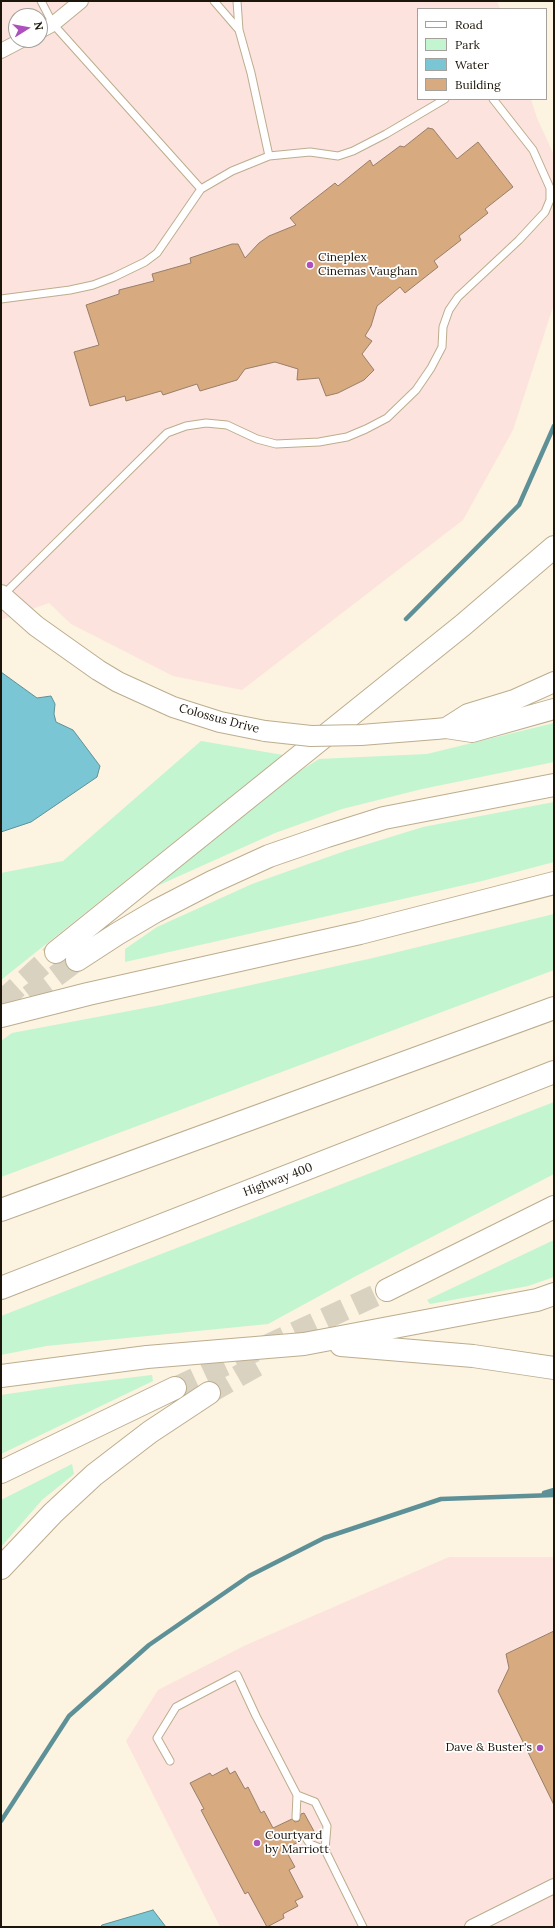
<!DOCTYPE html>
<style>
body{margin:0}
#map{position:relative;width:555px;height:1928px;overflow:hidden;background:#fcf3e0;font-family:Lora,serif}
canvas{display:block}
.frame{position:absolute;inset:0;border:2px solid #1b150a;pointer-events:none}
.legend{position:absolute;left:417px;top:8px;width:130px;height:92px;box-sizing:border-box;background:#fff;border:1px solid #a4a19d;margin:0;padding:5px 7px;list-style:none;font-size:12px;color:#1b150a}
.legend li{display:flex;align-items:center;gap:8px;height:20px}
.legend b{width:20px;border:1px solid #a4a19d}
.north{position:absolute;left:8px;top:8px;width:40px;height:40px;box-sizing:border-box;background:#fff;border:1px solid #a4a19d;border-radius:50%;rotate:79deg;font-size:11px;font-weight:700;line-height:16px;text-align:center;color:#1b150a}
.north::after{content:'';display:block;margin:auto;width:14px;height:18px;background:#ab50bc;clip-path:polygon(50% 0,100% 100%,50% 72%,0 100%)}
</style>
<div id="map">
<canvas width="555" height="1928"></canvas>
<div class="frame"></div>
<ul class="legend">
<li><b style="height:5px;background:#fff"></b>Road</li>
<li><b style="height:11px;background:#c2f5d0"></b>Park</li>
<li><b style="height:11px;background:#7ac6d4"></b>Water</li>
<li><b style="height:11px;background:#d7aa80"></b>Building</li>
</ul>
<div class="north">N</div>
</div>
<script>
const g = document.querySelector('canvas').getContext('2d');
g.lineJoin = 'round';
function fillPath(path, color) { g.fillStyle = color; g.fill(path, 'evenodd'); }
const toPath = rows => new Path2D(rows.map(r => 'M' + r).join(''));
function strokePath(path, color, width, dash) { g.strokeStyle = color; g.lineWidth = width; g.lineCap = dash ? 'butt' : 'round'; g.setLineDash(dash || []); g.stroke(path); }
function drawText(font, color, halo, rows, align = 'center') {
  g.font = font + ' Lora,serif'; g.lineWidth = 3.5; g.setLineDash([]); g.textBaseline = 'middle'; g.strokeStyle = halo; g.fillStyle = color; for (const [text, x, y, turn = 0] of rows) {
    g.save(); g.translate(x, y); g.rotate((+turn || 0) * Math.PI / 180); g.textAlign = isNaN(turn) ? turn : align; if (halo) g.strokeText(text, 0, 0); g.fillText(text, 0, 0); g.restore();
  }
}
fillPath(toPath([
 [1,1,497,1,500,9,418,9,418,99,531,99,537,118,554,155,554,304,513,430,463,520,242,690,173,676,71,624,49,603,1,620],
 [16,16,40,16,40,40,16,40],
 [449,1557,554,1557,554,1927,220,1927,126,1741,158,1690,246,1645]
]), '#fde3dd');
fillPath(toPath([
 [554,723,554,762,422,789,342,809,275,833,157,886,189,858,289,778,319,759,427,754],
 [201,741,283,755,1,980,1,873,63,861],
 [554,802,554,862,482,881,125,962,125,949,157,927,252,884,345,851,423,827],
 [554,914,554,970,1,1177,1,1041,12,1033,161,1005,373,958],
 [554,1102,554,1174,356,1276,268,1324,46,1346,1,1355,1,1316],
 [554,1240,554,1277,528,1286,430,1304,427,1300],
 [152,1375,153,1381,1,1454,1,1395,69,1385],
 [72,1464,74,1474,42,1500,1,1547,1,1500]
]), '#c2f5d0');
const water = toPath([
 [1,672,37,698,51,696,55,704,54,714,56,722,73,730,100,766,97,777,31,822,1,832,1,672],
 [153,1910,166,1927,100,1927,102,1925,153,1910]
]);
fillPath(water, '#7ac6d4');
strokePath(water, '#5e9197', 1);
strokePath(toPath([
 [406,619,519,505,554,426],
 [544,1493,554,1490],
 [1,1821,69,1716,149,1645,249,1576,324,1538,441,1499,554,1495]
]), '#5e9197', 4.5);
const building = toPath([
 [428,128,433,129,457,159,478,142,513,187,485,209,488,213,459,236,461,240,434,261,438,267,405,293,400,287,377,306,371,326,365,336,372,341,362,354,374,370,364,380,338,393,326,396,319,378,297,380,298,369,275,362,245,369,237,380,200,391,197,384,163,395,161,391,126,401,125,396,90,406,74,352,99,345,86,305,119,294,119,290,154,281,152,274,191,263,190,258,232,244,238,244,245,258,259,243,269,236,296,225,290,218,335,183,338,186,370,160,373,166,400,146,404,147,428,128],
 [554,1631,554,1805,498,1691,509,1668,506,1654,554,1631],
 [227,1768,230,1774,235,1771,245,1789,248,1787,261,1813,264,1811,273,1828,292,1819,295,1822,299,1821,301,1814,304,1813,315,1833,310,1836,308,1833,304,1834,301,1836,302,1840,285,1849,295,1867,289,1870,303,1897,295,1901,298,1906,283,1914,284,1918,267,1927,248,1892,245,1894,201,1810,204,1809,190,1783,210,1773,212,1776,227,1768]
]);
fillPath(building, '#d7aa80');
strokePath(building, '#987f68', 1);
strokePath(toPath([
 [1,1002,56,952],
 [3,1016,77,960],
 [175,1388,387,1290],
 [209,1393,263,1362]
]), '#dad2c0', 22, [22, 11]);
const lane = toPath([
 [41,1,53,24,201,189],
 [214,1,239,30],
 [237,1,239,30,251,73,269,156],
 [1,299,70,290,93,285,114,277,145,262,157,253,201,189,232,171,269,156,310,152,338,156,353,151,386,134,445,99],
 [3,595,167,433,186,426,206,423,227,425,257,439,276,444,319,442,347,437,366,429,387,418,416,390,431,368,442,347,443,327,449,310,458,297,519,240,545,212,550,200,550,188,533,150,493,99],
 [170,1761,157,1738,176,1707,237,1675,256,1716,297,1795,315,1802,327,1826,325,1850,363,1927],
 [296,1817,297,1795],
 [306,1838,310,1844,325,1850]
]);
const street = toPath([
 [40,31,53,24,81,1],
 [1,51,22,40],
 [472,1927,554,1886]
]);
const secondary = toPath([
 [1,595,36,626,98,670,118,682,173,707,220,722,265,731],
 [446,728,468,714,514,700,554,682],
 [436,729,446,728,472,732,554,709]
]);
const highway = toPath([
 [56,952,463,625,554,547],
 [77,960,117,934,156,911,212,882,269,856,327,836,384,818,554,785],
 [1,1016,88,994,360,933,554,883],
 [1,1210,554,1008],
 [1,1288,554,1072],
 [387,1290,554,1207],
 [341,1345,473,1356,554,1368],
 [1,1376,147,1357,304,1344,537,1300,554,1294],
 [1,1472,175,1388],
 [1,1568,53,1513,94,1475,150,1432,209,1393]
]);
strokePath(lane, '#bcad8e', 9);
strokePath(street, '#bcad8e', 16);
strokePath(secondary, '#bcad8e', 22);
strokePath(highway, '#bcad8e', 24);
strokePath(lane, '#fff', 7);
strokePath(street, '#fff', 14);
strokePath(secondary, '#fff', 20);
strokePath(highway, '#fff', 22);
const secondaryBridge = toPath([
 [265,731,311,736,361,735,436,729]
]);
strokePath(secondaryBridge, '#bcad8e', 22, []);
strokePath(secondaryBridge, '#fff', 20);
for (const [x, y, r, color] of [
 [310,265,4,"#ab50bc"],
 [540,1748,4,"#ab50bc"],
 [257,1843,4,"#ab50bc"]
]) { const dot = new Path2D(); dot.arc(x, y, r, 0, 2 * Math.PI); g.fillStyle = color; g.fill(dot); strokePath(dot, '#fff', 1.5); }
drawText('12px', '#1b150a', '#fff', [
 ["Cineplex",318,258],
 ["Cinemas Vaughan",318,272],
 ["Dave & Buster's",532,1748,"right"],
 ["Courtyard",265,1836],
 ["by Marriott",265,1850]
], 'left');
drawText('12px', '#1b150a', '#fff', [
 ["Colossus Drive",219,719,15],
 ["Highway 400",278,1180,-21]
]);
</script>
